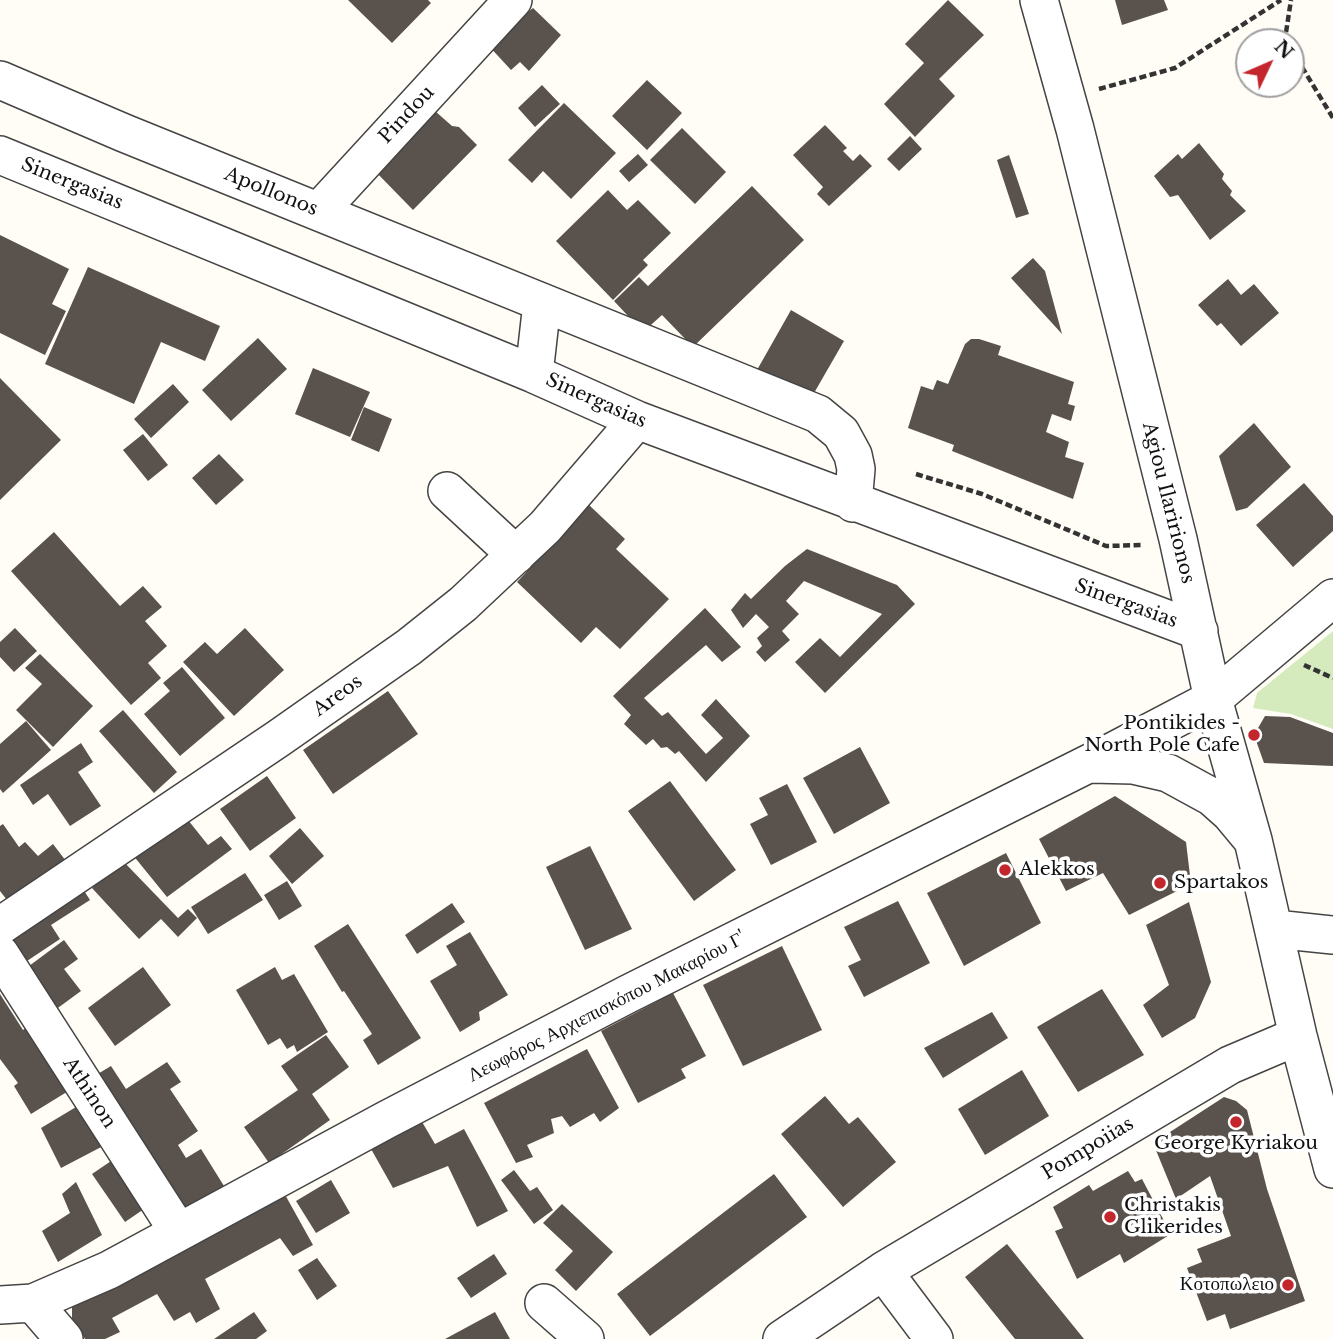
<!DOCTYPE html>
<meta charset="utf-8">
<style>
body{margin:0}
#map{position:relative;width:1333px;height:1339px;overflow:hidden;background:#fffdf5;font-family:"Libre Baskerville",serif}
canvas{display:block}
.north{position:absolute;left:1235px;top:28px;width:70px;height:70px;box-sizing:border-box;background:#fff;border:2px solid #a0a0a0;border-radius:50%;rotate:46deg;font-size:19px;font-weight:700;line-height:28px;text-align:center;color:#111}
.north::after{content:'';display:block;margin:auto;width:24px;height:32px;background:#c4262e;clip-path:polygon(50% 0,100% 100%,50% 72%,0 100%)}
</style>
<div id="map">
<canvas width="1333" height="1339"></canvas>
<div class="north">N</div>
</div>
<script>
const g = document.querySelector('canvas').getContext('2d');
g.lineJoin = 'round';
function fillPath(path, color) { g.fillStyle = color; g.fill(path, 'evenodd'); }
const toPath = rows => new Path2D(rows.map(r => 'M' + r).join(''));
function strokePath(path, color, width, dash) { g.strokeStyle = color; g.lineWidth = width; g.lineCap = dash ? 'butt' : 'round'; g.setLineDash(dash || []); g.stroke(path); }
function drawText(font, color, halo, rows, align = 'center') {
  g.font = font + ' "Libre Baskerville",serif'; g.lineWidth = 7; g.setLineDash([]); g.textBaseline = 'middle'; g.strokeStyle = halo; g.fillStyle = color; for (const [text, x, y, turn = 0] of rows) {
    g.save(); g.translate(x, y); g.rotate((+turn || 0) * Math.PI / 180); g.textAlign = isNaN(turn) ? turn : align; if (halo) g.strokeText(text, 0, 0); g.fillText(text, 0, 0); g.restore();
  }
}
fillPath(toPath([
 [1333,631,1333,729,1291,714,1253,708,1257,693]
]), '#d5ebbd');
fillPath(toPath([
 [348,0,428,0,431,3,392,43],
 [948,0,984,35,939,79,955,96,915,137,884,104,924,63,905,44],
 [1115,0,1164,0,1168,10,1122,25],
 [533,8,561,35,529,71,520,62,511,70,487,44],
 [647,80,682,113,647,150,612,116],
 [542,85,560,104,535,127,518,108],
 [564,103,616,153,571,199,543,171,532,183,508,160],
 [435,111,452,126,459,127,477,145,413,210,375,171],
 [825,125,847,148,843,151,853,161,860,154,872,166,829,206,817,194,823,187,793,155],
 [682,128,726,172,695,204,650,160],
 [910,136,922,149,899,171,887,159],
 [1199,143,1224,174,1222,179,1232,191,1230,195,1246,211,1210,240,1178,195,1170,197,1154,176,1178,154,1182,159],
 [638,154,648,165,629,182,619,171],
 [1009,155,1029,214,1016,218,997,160],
 [752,186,804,240,693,347,662,315,643,332,614,301,639,277,648,286],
 [608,190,627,210,638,200,671,233,643,260,648,265,613,300,556,241],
 [0,235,69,269,52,304,66,311,45,355,0,333],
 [1033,258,1045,271,1062,334,1011,278],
 [88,267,220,326,205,361,161,342,134,404,45,364],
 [1228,279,1241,295,1254,284,1279,313,1241,346,1221,323,1217,326,1198,305],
 [791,310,844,341,810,400,757,370],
 [258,338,287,369,231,421,202,390],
 [971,339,979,339,1001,346,998,355,1074,382,1068,404,1075,406,1071,421,1052,414,1046,432,1069,442,1065,457,1084,463,1073,499,952,451,954,445,908,428,921,386,933,390,937,380,948,384,965,344],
 [313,368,370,392,350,437,295,414],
 [0,378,61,440,0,500],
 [173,384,189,402,151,438,134,419],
 [364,407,392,419,379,452,351,440],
 [1254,423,1291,467,1247,508,1236,511,1219,456],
 [143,434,168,465,148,481,123,450],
 [219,454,244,480,216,505,192,478],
 [1304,483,1333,516,1333,531,1293,567,1256,525],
 [589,505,625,539,616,549,669,599,620,649,596,627,581,643,517,582],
 [54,532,120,606,143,586,162,607,145,621,167,646,148,663,161,678,131,705,11,571],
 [807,549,897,585,915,604,825,693,795,662,820,638,840,657,882,614,804,581,786,601,799,614,782,631,790,640,765,662,756,652,762,646,757,638,769,627,756,614,743,628,731,610,745,593,751,599,785,566],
 [705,608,741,647,722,662,706,645,644,698,662,716,668,712,706,754,723,738,701,715,716,699,750,736,706,782,679,751,675,754,667,747,661,748,653,739,646,745,624,724,631,715,613,696],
 [15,628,37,651,14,672,0,657,0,642],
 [245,628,284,670,234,716,183,662,205,642,217,654],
 [40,654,93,706,53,747,16,710,42,684,25,668],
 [182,667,225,718,180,756,144,714,170,691,163,683],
 [388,691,418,734,333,794,303,750],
 [123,710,177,772,154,793,99,731],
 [1265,716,1290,717,1333,733,1333,766,1264,763,1254,735],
 [26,721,51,750,3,793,0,789,0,744],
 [81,743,93,762,78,772,101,806,70,826,48,794,33,805,20,785],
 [860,747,890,803,834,834,803,778],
 [267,776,296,818,250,851,220,809],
 [670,781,736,870,694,901,628,811],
 [787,784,817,842,771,865,750,824,768,815,759,798],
 [1115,796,1186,842,1191,884,1129,915,1103,873,1066,891,1039,839],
 [184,815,208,845,221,836,232,849,167,897,132,854],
 [3,824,19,847,25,842,38,856,53,844,69,865,7,900,0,891,0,826],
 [300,828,324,856,292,884,269,856],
 [590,846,632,929,585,950,546,867],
 [1006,853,1041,923,964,966,927,893],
 [122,860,178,918,188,909,197,918,178,937,161,919,139,939,92,888],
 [245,873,263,900,208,934,191,907],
 [287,881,302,906,279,920,264,895],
 [79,883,90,900,51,925,60,939,18,967,0,935],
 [898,901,930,963,864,997,848,966,861,960,844,927],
 [1189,902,1211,982,1195,1018,1162,1038,1143,1005,1169,985,1146,925],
 [452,903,465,922,417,954,405,935],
 [348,924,421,1038,378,1065,363,1040,372,1034,344,991,342,992,314,946],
 [470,932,508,995,479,1012,480,1020,460,1032,430,981,457,965,446,946],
 [64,940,78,959,64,969,81,991,51,1013,21,972],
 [782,946,822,1030,743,1066,703,985],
 [143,967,171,1005,115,1046,88,1008],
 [275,967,282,980,294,974,328,1032,297,1052,294,1045,287,1049,280,1038,268,1045,236,990],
 [1102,989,1144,1055,1078,1092,1037,1027],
 [673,993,706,1056,681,1069,686,1078,638,1103,601,1031],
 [0,994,23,1030,31,1024,70,1090,31,1114,14,1086,18,1083,0,1059],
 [992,1012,1008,1038,943,1078,924,1048],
 [326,1035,349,1067,312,1094,330,1120,269,1163,244,1127,298,1090,281,1066],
 [587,1049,619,1108,600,1122,594,1113,570,1127,562,1116,551,1119,554,1133,527,1145,533,1157,516,1163,484,1103],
 [167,1062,181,1082,170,1089,198,1131,178,1145,186,1158,201,1149,224,1186,178,1214,91,1078,111,1066,126,1089],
 [1022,1070,1049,1116,985,1155,958,1109],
 [825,1096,849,1124,858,1117,896,1162,843,1207,781,1134],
 [1224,1097,1236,1101,1247,1110,1267,1189,1305,1301,1230,1329,1225,1314,1207,1321,1187,1268,1202,1262,1197,1249,1231,1236,1210,1176,1176,1199,1153,1143],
 [81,1104,105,1145,61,1168,41,1128],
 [418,1115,435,1144,464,1129,508,1211,477,1227,448,1166,393,1188,366,1140],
 [114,1159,144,1209,125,1222,92,1174],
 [514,1170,530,1191,537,1187,553,1210,534,1224,501,1180],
 [1128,1171,1135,1182,1142,1179,1171,1234,1124,1263,1120,1254,1077,1279,1055,1231,1063,1228,1053,1207,1089,1185,1093,1191],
 [774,1174,807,1217,650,1336,617,1294],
 [331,1180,350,1213,316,1233,296,1201],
 [76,1182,102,1235,58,1262,42,1231,70,1213,62,1194],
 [283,1191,313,1245,293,1256,280,1238,205,1279,220,1309,196,1323,190,1312,174,1321,157,1294,112,1318,120,1332,105,1339,85,1339,72,1318,72,1307,76,1297],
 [562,1204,613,1252,576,1291,555,1270,573,1251,543,1223],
 [1007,1244,1084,1339,1015,1339,965,1277],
 [494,1254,507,1274,471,1298,457,1278],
 [317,1258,337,1286,317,1300,298,1270],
 [254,1312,267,1331,256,1339,214,1339],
 [495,1312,510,1339,445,1339]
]), '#5a524d');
const minor = toPath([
 [1039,0,1075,129,1178,539,1213,699,1253,840,1298,1036,1333,1169],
 [0,80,124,133,818,414,841,433,853,455,856,469,853,503],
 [0,155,534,374,637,420,1199,631],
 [319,211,513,0],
 [534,374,542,303],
 [447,491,516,555],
 [1091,764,1133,765,1168,773,1212,797,1230,813,1250,837],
 [0,926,279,738,409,647,463,604,545,527,637,420],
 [1275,929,1333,935],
 [0,954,178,1231],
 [883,1271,934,1339],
 [33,1303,64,1339],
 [544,1303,585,1339],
 [0,1305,33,1303,109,1270,386,1120,628,994,1112,752,1213,699,1333,598],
 [782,1339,883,1271,1230,1065,1298,1036]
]);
strokePath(minor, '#444', 40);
strokePath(toPath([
 [1287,42,1285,39,1291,0],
 [1291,49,1333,118],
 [1099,89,1175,68,1281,0],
 [916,474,982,494,1106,546,1143,545],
 [1304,665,1333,678]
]), '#333', 4.5, [7, 3.5]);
strokePath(minor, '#fff', 37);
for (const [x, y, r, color] of [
 [1254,735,7,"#c4262e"],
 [1005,870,7,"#c4262e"],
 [1160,883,7,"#c4262e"],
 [1236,1122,7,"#c4262e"],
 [1110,1217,7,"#c4262e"],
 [1288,1285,7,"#c4262e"]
]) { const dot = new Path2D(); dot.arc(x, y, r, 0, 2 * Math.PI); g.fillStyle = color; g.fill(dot); strokePath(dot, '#fff', 2.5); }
drawText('19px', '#111', '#fff', [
 ["Pindou",407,115,-47],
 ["Sinergasias",72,184,22],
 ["Apollonos",271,192,22],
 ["Sinergasias",596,401,24],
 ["Agiou Ilaririonos",1168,503,76],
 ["Sinergasias",1126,604,20],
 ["Areos",338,696,-36],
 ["Λεωφόρος Αρχιεπισκόπου Μακαρίου Γ'",607,1007,-27],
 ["Athinon",89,1093,57],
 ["Pompoiias",1088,1149,-31]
]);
drawText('19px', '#111', '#fff', [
 ["Pontikides -",1240,724,"right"],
 ["North Pole Cafe",1240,746,"right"],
 ["Alekkos",1019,870],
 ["Spartakos",1174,883],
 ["George Kyriakou",1236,1144,"center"],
 ["Christakis",1124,1206],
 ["Glikerides",1124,1228],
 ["Κοτοπωλειο",1274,1285,"right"]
], 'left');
</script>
